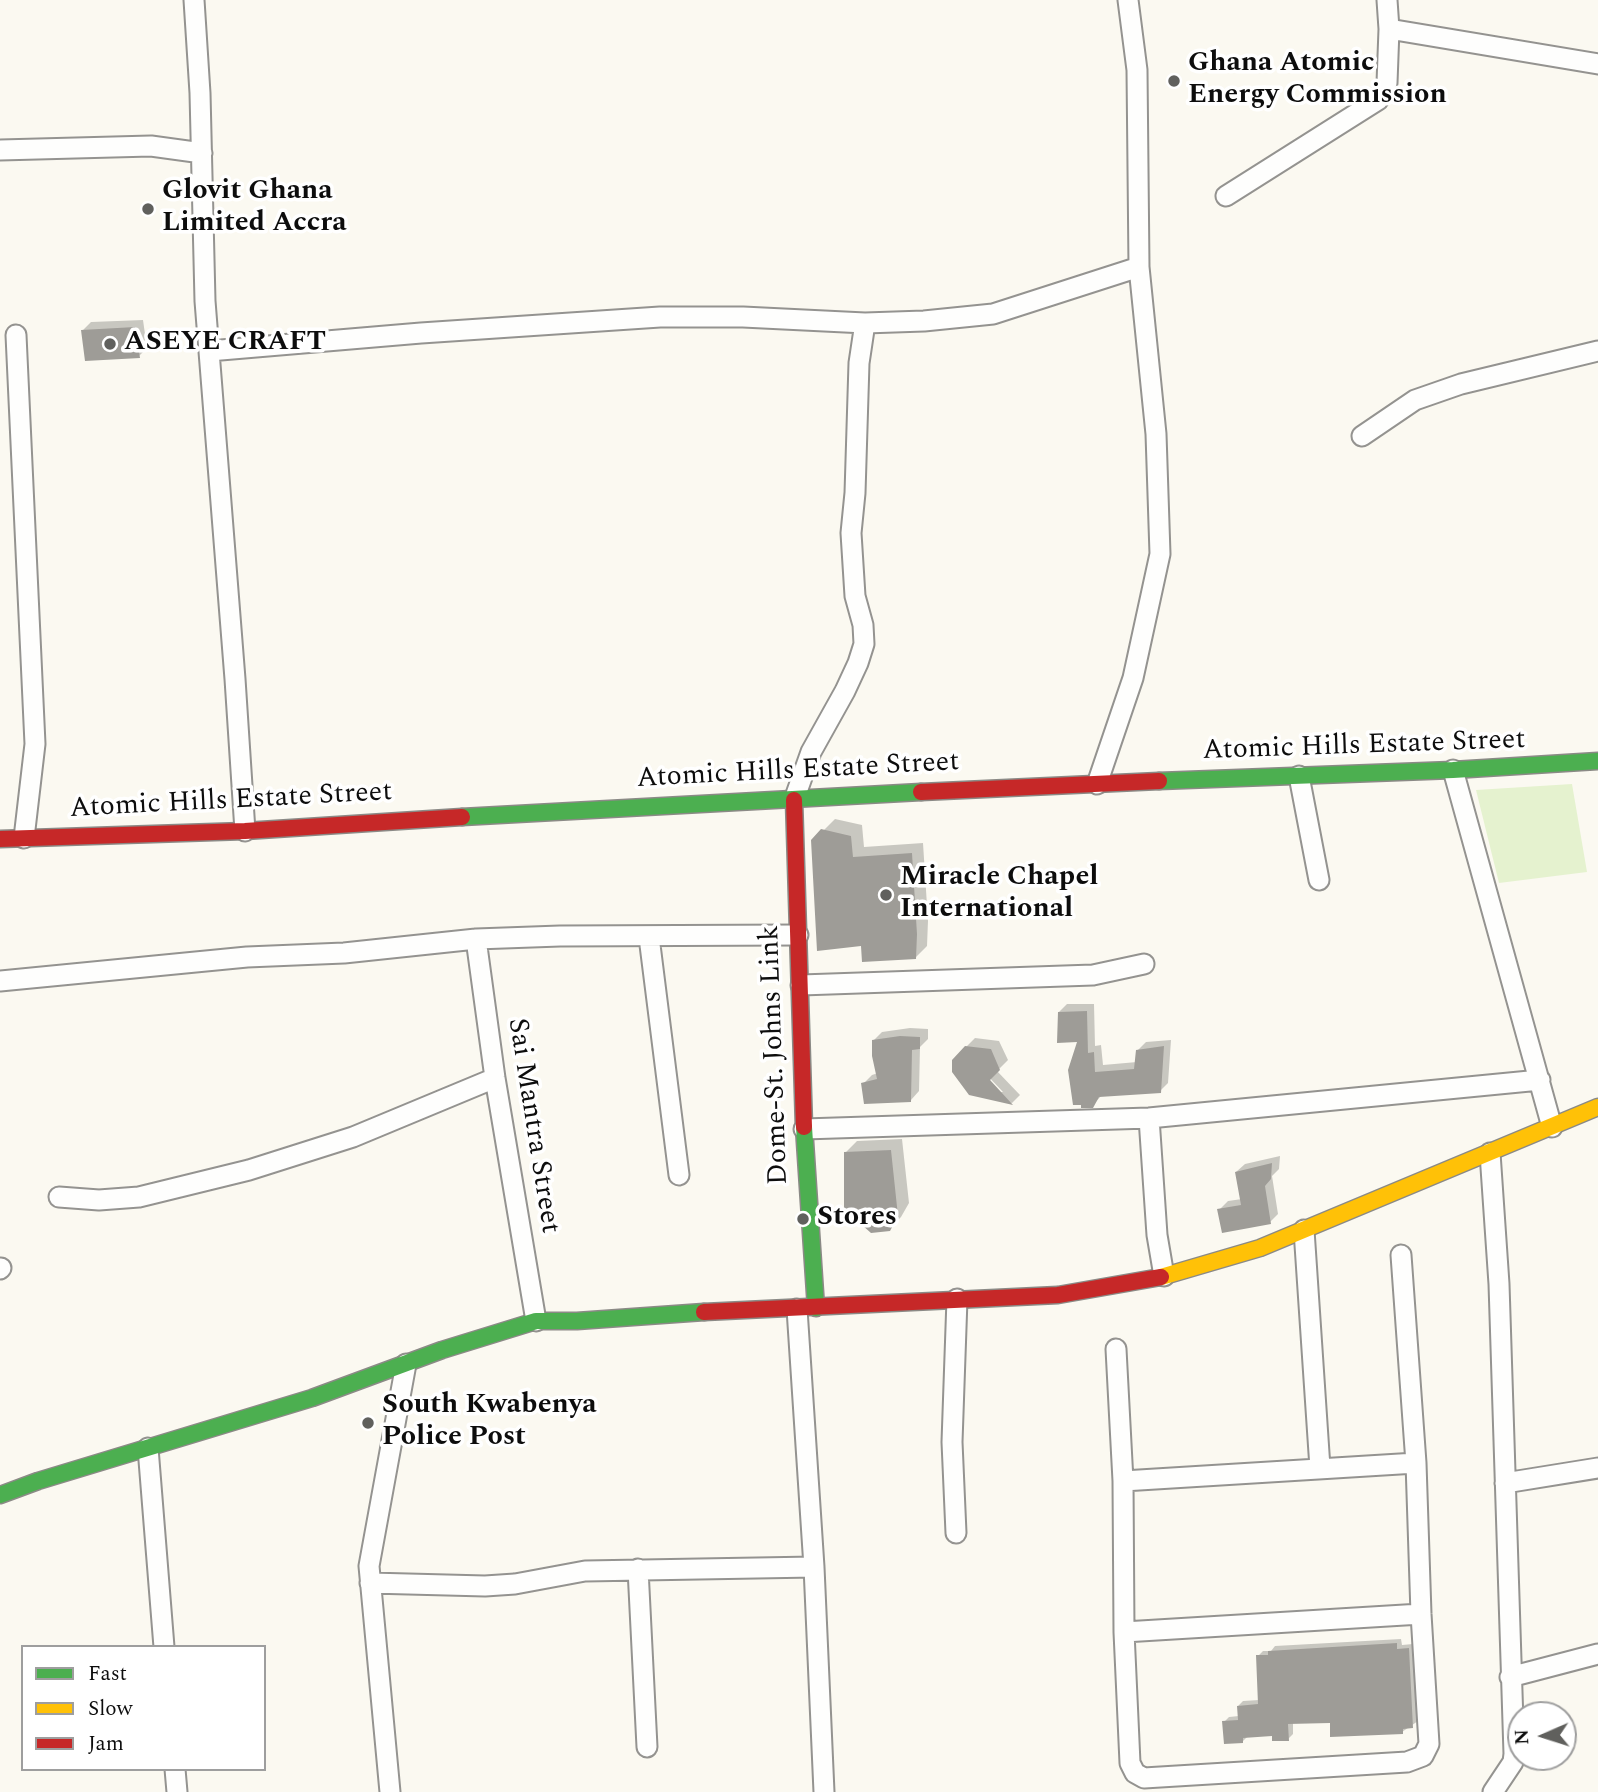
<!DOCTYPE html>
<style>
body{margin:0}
#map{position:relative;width:1598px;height:1792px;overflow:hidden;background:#fbf9f1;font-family:Spectral,serif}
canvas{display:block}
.legend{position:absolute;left:21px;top:1645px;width:245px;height:126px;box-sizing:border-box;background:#fff;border:2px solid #9e9e9e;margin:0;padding:9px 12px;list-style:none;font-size:21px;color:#0d0d0d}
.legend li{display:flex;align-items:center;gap:14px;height:35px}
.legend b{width:35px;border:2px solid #9e9e9e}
.north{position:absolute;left:1507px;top:1701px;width:70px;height:70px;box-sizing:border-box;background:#fff;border:2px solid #9e9e9e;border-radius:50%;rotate:267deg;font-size:19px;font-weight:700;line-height:28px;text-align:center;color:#0d0d0d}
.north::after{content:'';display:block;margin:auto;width:24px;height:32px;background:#60605d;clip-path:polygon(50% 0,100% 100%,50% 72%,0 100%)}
</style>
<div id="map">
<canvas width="1598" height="1792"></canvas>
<ul class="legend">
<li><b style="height:9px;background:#4caf50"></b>Fast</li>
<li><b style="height:9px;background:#ffc107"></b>Slow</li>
<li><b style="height:9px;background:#c62828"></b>Jam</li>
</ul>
<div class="north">N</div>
</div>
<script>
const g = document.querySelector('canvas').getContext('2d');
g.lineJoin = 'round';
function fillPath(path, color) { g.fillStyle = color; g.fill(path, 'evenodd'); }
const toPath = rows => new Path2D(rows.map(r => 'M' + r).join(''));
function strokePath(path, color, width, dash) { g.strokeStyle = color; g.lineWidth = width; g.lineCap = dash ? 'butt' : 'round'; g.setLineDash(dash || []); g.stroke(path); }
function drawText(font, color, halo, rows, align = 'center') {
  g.font = font + ' Spectral,serif'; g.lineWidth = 7; g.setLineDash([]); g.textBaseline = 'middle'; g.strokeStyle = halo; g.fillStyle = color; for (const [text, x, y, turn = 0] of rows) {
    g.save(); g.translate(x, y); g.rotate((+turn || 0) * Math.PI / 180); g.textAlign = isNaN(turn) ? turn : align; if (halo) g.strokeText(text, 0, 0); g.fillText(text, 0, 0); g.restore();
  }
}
fillPath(toPath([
 [1572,784,1587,872,1499,883,1476,790]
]), '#e5f2cf');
fillPath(toPath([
 [143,320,147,348,139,356,82,331,91,322],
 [835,819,862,825,864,847,923,843,928,921,927,946,916,957,863,944,813,841],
 [1067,1004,1094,1004,1095,1046,1101,1045,1103,1065,1137,1062,1138,1050,1146,1042,1171,1040,1168,1083,1160,1091,1102,1095,1092,1106,1079,1040,1059,1012],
 [910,1028,928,1029,928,1039,920,1047,919,1091,911,1100,863,1084,872,1075,878,1073,874,1040,882,1032],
 [975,1038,999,1041,1008,1060,997,1071,1020,1095,1012,1103,970,1094,966,1047],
 [985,1073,1003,1092,998,1092],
 [902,1139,909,1203,901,1217,889,1229,846,1152,857,1141],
 [1280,1156,1279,1169,1272,1176,1278,1214,1270,1222,1219,1210,1228,1201,1242,1199,1236,1172,1245,1164],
 [1401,1639,1402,1645,1413,1644,1418,1721,1402,1732,1331,1721,1293,1722,1293,1734,1288,1739,1274,1734,1248,1736,1243,1741,1224,1722,1229,1717,1239,1716,1238,1706,1243,1701,1259,1700,1258,1656,1263,1651,1271,1651,1275,1646]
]), '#0003');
fillPath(toPath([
 [135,327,140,358,85,361,81,330],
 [821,829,851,836,853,857,912,853,917,934,916,959,862,962,861,946,817,951,811,840],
 [1087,1011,1088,1053,1094,1052,1095,1072,1134,1069,1136,1050,1164,1046,1161,1093,1099,1097,1093,1108,1081,1108,1081,1105,1073,1105,1068,1070,1077,1042,1057,1043,1058,1012],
 [900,1036,920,1037,920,1049,912,1050,911,1102,864,1104,861,1083,877,1079,872,1056,872,1040],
 [965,1046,991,1049,1000,1070,990,1080,1013,1105,969,1095,952,1072,952,1060],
 [891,1150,898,1216,890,1231,871,1233,844,1209,844,1152],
 [1272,1163,1271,1179,1265,1186,1271,1224,1222,1233,1217,1209,1241,1205,1235,1172],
 [1397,1643,1397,1649,1409,1648,1413,1728,1403,1729,1403,1734,1330,1737,1330,1723,1288,1724,1289,1741,1272,1741,1272,1736,1243,1738,1243,1743,1224,1744,1222,1721,1238,1720,1237,1706,1258,1704,1256,1655,1268,1655,1268,1651]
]), '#9e9c97');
const street = toPath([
 [194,0,200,93,205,301,235,679,245,831],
 [1389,29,1598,64],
 [0,150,151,146,202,153],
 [1226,196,1378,100,1387,83,1389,29,1387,0],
 [16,335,35,744,24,838],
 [209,351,421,333,660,317,743,317,865,323,924,321,993,314,1139,267],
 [1362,436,1415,400,1461,384,1598,351],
 [1453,770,1552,1127],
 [1299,776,1319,880],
 [1097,784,1133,678,1160,554,1156,434,1139,267,1137,70,1128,0],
 [794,800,811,752,845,691,858,663,864,644,863,625,855,596,851,533,855,493,859,363,865,323],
 [649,937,679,1175],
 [476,939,495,1078,536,1321],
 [0,981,247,957,344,953,476,939,560,936,798,935],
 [801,985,1093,975,1144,964],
 [1149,1118,1157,1235,1164,1276],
 [804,1129,1149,1118,1540,1080],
 [1490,1153,1499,1284,1514,1754,1513,1762,1493,1792],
 [59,1197,99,1200,139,1197,249,1170,353,1137,495,1078],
 [1304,1230,1320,1468],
 [0,1269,1,1268],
 [797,1309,814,1567,824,1792],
 [1116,1349,1123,1481,1124,1632,1130,1763,1135,1773,1144,1778,1407,1762,1423,1756,1429,1744,1421,1614,1416,1463,1401,1255],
 [148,1448,164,1647],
 [1123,1481,1416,1463],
 [1505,1483,1598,1468],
 [956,1533,952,1442,957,1299],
 [638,1569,647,1747],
 [370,1583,485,1586,515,1584,585,1571,814,1567],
 [1124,1632,1421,1614],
 [1510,1677,1598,1654],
 [175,1769,177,1792],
 [390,1792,369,1566,406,1364]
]);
const fast = toPath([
 [1159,781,1453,770,1598,761],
 [462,817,921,792],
 [804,1127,816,1308],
 [0,1495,38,1481,312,1398,442,1350,536,1321,577,1321,704,1312]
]);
const slow = toPath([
 [1161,1277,1260,1248,1598,1107]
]);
const jam = toPath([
 [921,792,1159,781],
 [794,800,804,1127],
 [0,839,245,831,462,817],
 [704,1312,1058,1295,1161,1277]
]);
strokePath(street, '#949390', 23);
strokePath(fast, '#8b8a86', 19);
strokePath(slow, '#8b8a86', 19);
strokePath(jam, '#8b8a86', 19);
strokePath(street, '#fefefd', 19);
strokePath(fast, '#4caf50', 16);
strokePath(slow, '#ffc107', 16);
strokePath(jam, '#c62828', 16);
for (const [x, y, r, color] of [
 [1174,81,7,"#60605d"],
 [148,209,7,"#60605d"],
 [110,344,7,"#60605d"],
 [886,895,7,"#60605d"],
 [803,1219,7,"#60605d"],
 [368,1423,7,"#60605d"]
]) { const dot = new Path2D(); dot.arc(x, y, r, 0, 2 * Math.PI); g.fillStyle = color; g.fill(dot); strokePath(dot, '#fff', 2.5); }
drawText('bold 28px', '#0d0d0d', '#fff', [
 ["Ghana Atomic",1188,65],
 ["Energy Commission",1188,97],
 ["Glovit Ghana",162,193],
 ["Limited Accra",162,225],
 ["ASEYE CRAFT",124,344],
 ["Miracle Chapel",900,879],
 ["International",900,911],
 ["Stores",817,1219],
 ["South Kwabenya",382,1407],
 ["Police Post",382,1439]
], 'left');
drawText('28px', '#0d0d0d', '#fff', [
 ["Atomic Hills Estate Street",1364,747,-2],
 ["Atomic Hills Estate Street",798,772,-3],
 ["Atomic Hills Estate Street",231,802,-3],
 ["Dome-St. Johns Link",776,1055,-92],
 ["Sai Mantra Street",532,1126,81]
]);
</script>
